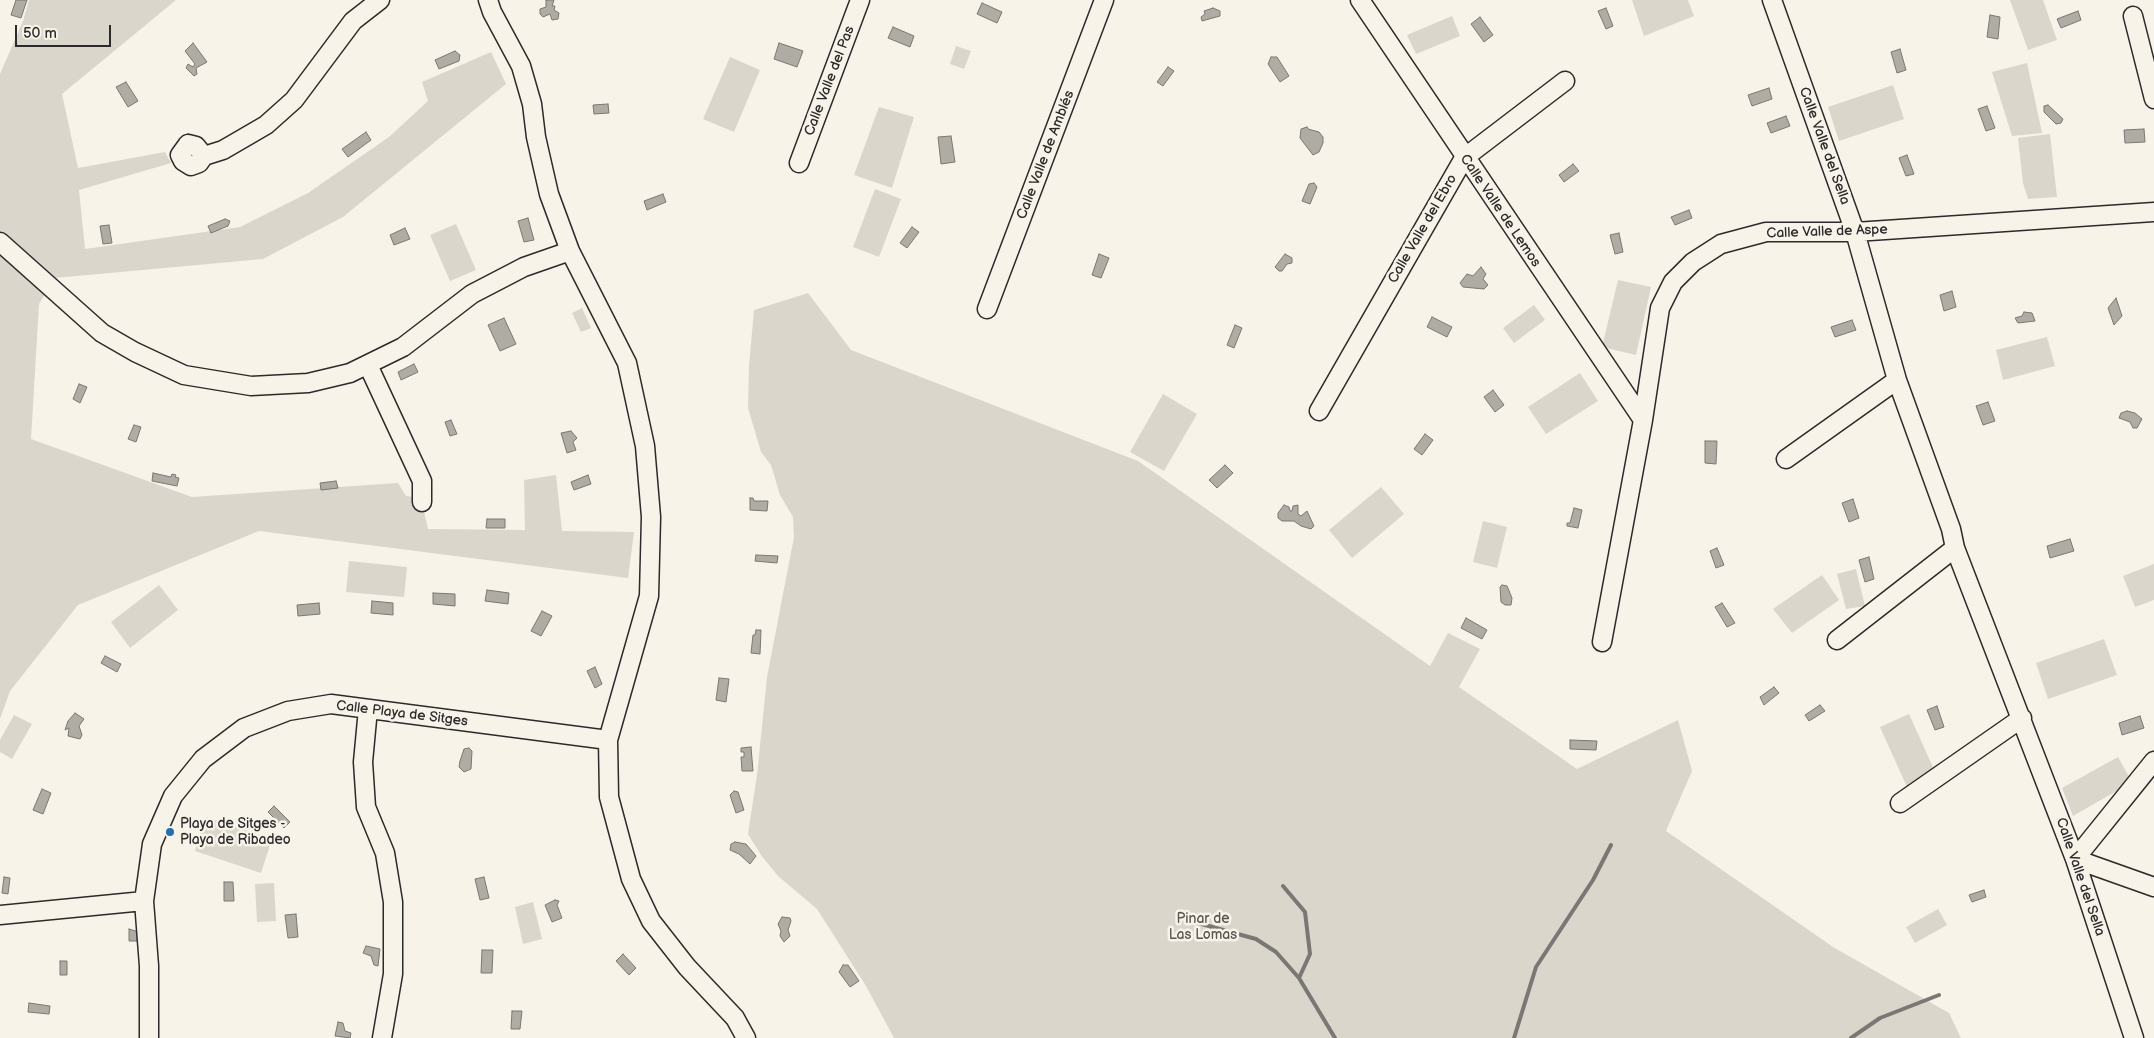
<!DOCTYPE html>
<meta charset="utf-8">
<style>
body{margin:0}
#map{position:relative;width:2154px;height:1038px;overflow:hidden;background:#f7f3e8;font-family:"Balsamiq Sans",sans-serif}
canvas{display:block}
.scale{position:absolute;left:15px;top:25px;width:96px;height:22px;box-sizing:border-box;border:2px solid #2b2b2b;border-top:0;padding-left:6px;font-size:15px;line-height:18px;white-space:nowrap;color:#2b2b2b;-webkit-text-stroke:4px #f7f3e8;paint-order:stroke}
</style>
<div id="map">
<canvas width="2154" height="1038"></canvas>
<div class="scale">50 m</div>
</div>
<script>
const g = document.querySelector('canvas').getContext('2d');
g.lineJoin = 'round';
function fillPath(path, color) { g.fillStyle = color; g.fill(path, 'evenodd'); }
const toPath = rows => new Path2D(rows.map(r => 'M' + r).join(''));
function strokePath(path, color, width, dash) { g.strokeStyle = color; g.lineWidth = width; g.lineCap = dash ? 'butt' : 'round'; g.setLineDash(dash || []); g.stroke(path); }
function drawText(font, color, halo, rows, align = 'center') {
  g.font = font + ' "Balsamiq Sans",sans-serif'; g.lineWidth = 5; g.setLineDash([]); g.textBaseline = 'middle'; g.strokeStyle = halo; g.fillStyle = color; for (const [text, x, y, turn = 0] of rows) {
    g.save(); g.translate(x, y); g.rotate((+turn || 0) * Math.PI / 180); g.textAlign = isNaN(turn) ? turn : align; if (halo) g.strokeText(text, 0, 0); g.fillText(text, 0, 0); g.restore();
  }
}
fillPath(toPath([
 [29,0,176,0,62,94,78,168,165,152,171,163,79,190,85,249,240,227,308,193,389,137,428,101,422,82,491,52,506,84,343,217,263,259,55,278,39,304,31,439,192,497,398,483,406,496,421,498,428,529,525,530,524,480,556,475,562,531,634,532,628,578,259,531,78,605,10,691,0,719,0,74,23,21],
 [1632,0,1688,0,1694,16,1644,36],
 [2010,0,2043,0,2057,40,2028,50],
 [1452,16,1460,36,1416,54,1407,35],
 [956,46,971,51,964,69,950,64],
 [730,57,760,70,734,132,703,119],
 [2027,63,2042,133,2012,136,1992,72],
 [1893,85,1904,119,1839,141,1828,107],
 [879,107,914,117,892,188,854,175],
 [2050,134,2057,197,2028,199,2023,183,2018,138],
 [875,189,901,199,879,257,853,247],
 [456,224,476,270,450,281,430,235],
 [1618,280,1651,287,1636,355,1602,347],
 [808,293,851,350,1138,461,1430,666,1448,633,1480,649,1459,687,1577,769,1678,720,1692,771,1666,831,1833,947,1949,1013,1961,1038,894,1038,866,986,817,909,778,876,761,855,748,834,757,775,767,677,794,537,793,517,780,495,771,465,761,452,748,408,749,366,754,310],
 [1534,305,1545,320,1514,343,1503,328],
 [582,308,591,328,581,332,572,313],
 [2047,337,2055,366,2003,380,1996,350],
 [1580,373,1598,401,1546,434,1528,407],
 [1163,394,1197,414,1164,471,1130,452],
 [1381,487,1404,514,1352,558,1329,530],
 [1483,521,1507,527,1497,568,1473,562],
 [349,561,407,567,404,597,346,592],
 [2154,564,2154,600,2135,607,2123,576],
 [1856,569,1865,606,1846,609,1837,574],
 [1822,575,1839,600,1792,633,1773,609],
 [159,585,178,610,130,648,111,622],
 [2104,639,2117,675,2048,699,2036,663],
 [1909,714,1936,774,1907,787,1880,727],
 [14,715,32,724,12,759,0,752,0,740],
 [2118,757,2132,782,2073,816,2062,788],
 [206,817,272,839,261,873,195,851],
 [274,883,276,921,257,922,255,884],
 [533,902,542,939,523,944,515,907],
 [1938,909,1947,925,1915,943,1906,927]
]), '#dad6cc');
const water = toPath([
 [16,0,27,0,21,18,11,15,16,0],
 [546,0,554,0,552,6,555,6,554,10,559,13,558,19,552,20,550,14,543,17,540,14,540,9,546,7,546,0],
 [982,3,1002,12,997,23,977,14,982,3],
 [1213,8,1220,11,1220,16,1202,21,1201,17,1205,14,1204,11,1213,8],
 [1606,8,1613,26,1606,29,1598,11,1606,8],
 [2078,11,2081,20,2061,28,2057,19,2078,11],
 [1990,15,2000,17,1998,39,1987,37,1990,15],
 [1480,17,1493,35,1484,42,1471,24,1480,17],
 [893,27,914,36,910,47,888,38,893,27],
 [193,43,207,62,196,68,197,74,194,76,186,68,188,64,193,67,195,64,185,51,193,43],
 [779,43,803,51,797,67,774,59,779,43],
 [1900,49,1906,70,1897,73,1891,52,1900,49],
 [455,51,460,55,459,61,439,69,435,60,455,51],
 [1271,57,1277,57,1289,76,1280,82,1268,64,1271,57],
 [1168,67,1174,71,1163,86,1157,82,1168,67],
 [126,82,138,101,128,107,116,87,126,82],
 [1769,88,1772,99,1752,106,1748,95,1769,88],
 [608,104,609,113,594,114,593,105,608,104],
 [2048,105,2063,119,2061,123,2056,124,2044,112,2044,106,2048,105],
 [1987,106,1995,128,1986,131,1978,109,1987,106],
 [1786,116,1790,126,1771,133,1767,123,1786,116],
 [1307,127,1308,129,1319,132,1323,137,1323,143,1319,152,1313,155,1300,138,1301,129,1307,127],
 [2144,129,2145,142,2125,143,2124,130,2144,129],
 [366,132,371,140,348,157,342,149,366,132],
 [951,136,955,162,941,164,938,137,951,136],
 [1907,155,1914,174,1906,176,1899,158,1907,155],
 [1573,164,1579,171,1564,182,1559,175,1573,164],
 [1314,183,1317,187,1310,204,1302,201,1309,184,1314,183],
 [663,194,666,202,647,210,644,201,663,194],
 [1689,210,1692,218,1675,225,1671,217,1689,210],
 [528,218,534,240,524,242,518,221,528,218],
 [225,219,230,221,228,226,211,233,208,226,225,219],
 [109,225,112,243,103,244,100,226,109,225],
 [912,227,919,232,907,248,900,243,912,227],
 [405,228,410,239,394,245,390,235,405,228],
 [1619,233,1623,252,1615,254,1610,235,1619,233],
 [1099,254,1109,258,1101,278,1092,275,1099,254],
 [1285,254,1292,258,1292,263,1287,264,1282,271,1279,271,1275,267,1285,254],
 [1481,267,1486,274,1483,279,1488,285,1484,289,1463,287,1460,283,1467,274,1473,276,1481,267],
 [1952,291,1956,307,1944,311,1940,295,1952,291],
 [2116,298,2122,316,2114,325,2108,308,2116,298],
 [2024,312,2032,313,2035,321,2018,323,2015,318,2022,316,2024,312],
 [1432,317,1452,327,1447,337,1427,327,1432,317],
 [504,318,516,344,500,351,488,325,504,318],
 [1852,320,1856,330,1835,337,1831,327,1852,320],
 [1235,325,1242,328,1234,348,1227,345,1235,325],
 [414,364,418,372,401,380,398,372,414,364],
 [79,384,87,387,80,403,73,399,79,384],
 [1493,390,1504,405,1495,412,1484,397,1493,390],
 [1988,402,1995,421,1983,425,1976,406,1988,402],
 [2127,411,2135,413,2142,419,2137,428,2133,428,2130,422,2119,418,2121,413,2127,411],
 [451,420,457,434,450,436,445,422,451,420],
 [134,425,141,427,136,442,128,439,134,425],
 [571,431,577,438,573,442,576,450,567,453,561,433,571,431],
 [1425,434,1433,440,1422,455,1414,449,1425,434],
 [1705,441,1717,441,1716,464,1705,463,1705,441],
 [1225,465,1233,473,1217,488,1209,480,1225,465],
 [153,473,171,477,172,474,176,475,175,477,179,478,177,486,152,481,153,473],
 [588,475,591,484,574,490,571,482,588,475],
 [336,481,338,488,321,490,320,483,336,481],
 [750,498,753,498,754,501,768,501,767,511,750,510,750,498],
 [1853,499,1859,518,1849,522,1842,503,1853,499],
 [1284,505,1289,507,1290,511,1292,511,1293,506,1298,505,1298,514,1301,516,1307,511,1314,526,1311,529,1301,526,1294,521,1282,521,1278,518,1278,513,1284,505],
 [1574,508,1582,510,1578,528,1567,526,1567,523,1570,523,1574,508],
 [487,519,505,519,505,528,486,528,487,519],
 [2070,539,2074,551,2050,558,2047,546,2070,539],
 [1717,548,1724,565,1716,568,1710,551,1717,548],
 [756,555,778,556,777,563,755,561,756,555],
 [1869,557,1874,579,1865,582,1859,560,1869,557],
 [1502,585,1507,586,1512,598,1511,605,1505,605,1501,602,1500,587,1502,585],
 [487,590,509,593,508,604,485,601,487,590],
 [433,593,455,594,455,606,433,604,433,593],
 [372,601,393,603,393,615,371,613,372,601],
 [319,603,320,614,298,616,297,605,319,603],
 [1722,603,1735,623,1727,627,1715,607,1722,603],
 [542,611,552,616,541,636,531,631,542,611],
 [1466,618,1487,630,1482,639,1461,628,1466,618],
 [756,630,761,630,760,654,751,653,753,635,755,635,756,630],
 [105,656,121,664,117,672,101,663,105,656],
 [595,667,602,684,595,688,587,671,595,667],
 [719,678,729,679,726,702,716,700,719,678],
 [1774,687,1779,693,1764,705,1760,697,1774,687],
 [1820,705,1825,711,1809,721,1805,715,1820,705],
 [1937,706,1944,727,1935,730,1927,710,1937,706],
 [75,713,84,719,79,726,82,735,80,739,68,736,69,728,65,730,68,721,75,713],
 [2140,716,2144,728,2122,735,2119,723,2140,716],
 [1570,740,1597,741,1596,750,1570,749,1570,740],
 [751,747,753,771,742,771,741,757,744,757,744,752,741,752,741,748,751,747],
 [469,748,472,751,471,769,464,772,459,767,460,761,464,749,469,748],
 [42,789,51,793,43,814,33,810,42,789],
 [734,791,738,792,744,810,736,813,730,795,734,791],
 [274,806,290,822,284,828,268,812,274,806],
 [735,842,746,844,756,856,750,864,739,854,730,850,731,844,735,842],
 [4,877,10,878,8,894,2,893,4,877],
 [484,877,489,898,480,900,475,879,484,877],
 [224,882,233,882,234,901,224,901,224,882],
 [1984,890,1986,897,1972,902,1969,895,1984,890],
 [555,900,559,901,557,905,562,918,552,922,545,905,555,900],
 [296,914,298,937,288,938,285,915,296,914],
 [782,917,790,918,791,921,788,930,790,936,784,942,780,936,781,931,778,924,782,917],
 [129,929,139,932,139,941,129,941,129,929],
 [366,946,380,949,378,966,374,965,371,956,363,953,366,946],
 [482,950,493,950,492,973,481,973,482,950],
 [623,954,636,968,629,975,616,961,623,954],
 [60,961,67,961,67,975,60,975,60,961],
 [843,965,848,965,859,981,850,987,839,972,843,965],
 [29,1003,50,1006,49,1014,28,1012,29,1003],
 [512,1011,522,1011,520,1029,511,1029,512,1011],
 [338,1022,343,1023,345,1031,351,1033,350,1038,335,1036,338,1022]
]);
fillPath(water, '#afaca4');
strokePath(water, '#7a7874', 1);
strokePath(toPath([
 [1283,886,1305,912,1310,954,1299,978],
 [1198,923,1256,939,1276,952,1299,978,1335,1038],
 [1514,1038,1536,967,1593,880,1611,845],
 [1851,1038,1880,1018,1939,995]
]), '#7a7874', 4);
const minor = toPath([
 [488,0,492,12,521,66,532,104,536,137,549,194,570,251,627,363,645,446,651,517,649,596,608,740,609,797,631,879,651,921,687,967,735,1018,746,1038],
 [1360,0,1643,420],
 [1772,0,1855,232,1897,380,1951,529,1955,548,2075,859,2134,1038],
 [2133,16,2154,99],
 [188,144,196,146,204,156,199,163,191,166,183,161,180,155,188,144],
 [204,156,223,150,266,125,294,100,353,21,380,0],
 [799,163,860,0],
 [0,242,102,333,135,352,184,375,251,386,308,383,350,373,403,347,472,294,524,267,570,251],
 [987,309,1104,0],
 [368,365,422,481,422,502],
 [1319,411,1464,158,1565,81],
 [1786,459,1897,380],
 [1837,640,1955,548],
 [1602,642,1643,420,1660,308,1673,282,1693,262,1721,244,1766,232,1855,232,2154,212],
 [368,709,363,762,366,807,385,853,393,902,393,974,382,1038],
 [2154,761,2075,859,2154,887],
 [1900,803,2022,718],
 [0,915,144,901],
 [149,1038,149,966,144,901,152,844,173,796,203,759,244,728,288,711,331,704,608,740]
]);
strokePath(minor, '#2b2b2b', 21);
strokePath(minor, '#f7f3e8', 18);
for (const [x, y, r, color] of [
 [170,832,5,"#1f6fb2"]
]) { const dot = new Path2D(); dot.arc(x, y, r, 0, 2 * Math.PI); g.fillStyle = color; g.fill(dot); strokePath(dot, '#f7f3e8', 2); }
drawText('14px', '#2b2b2b', '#f7f3e8', [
 ["Calle Valle del Pas",830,81,-69],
 ["Calle Valle del Sella",1824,146,70],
 ["Calle Valle de Amblés",1046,155,-69],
 ["Calle Valle de Lemos",1500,211,56],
 ["Calle Valle del Ebro",1423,229,-60],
 ["Calle Valle de Aspe",1827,232,-2],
 ["Calle Playa de Sitges",402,714,7],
 ["Calle Valle del Sella",2080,877,71]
]);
drawText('14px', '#2b2b2b', '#f7f3e8', [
 ["Playa de Sitges -",180,824],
 ["Playa de Ribadeo",180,840]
], 'left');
drawText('14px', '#575653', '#f7f3e8', [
 ["Pinar de",1203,919],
 ["Las Lomas",1203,935]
]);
</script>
